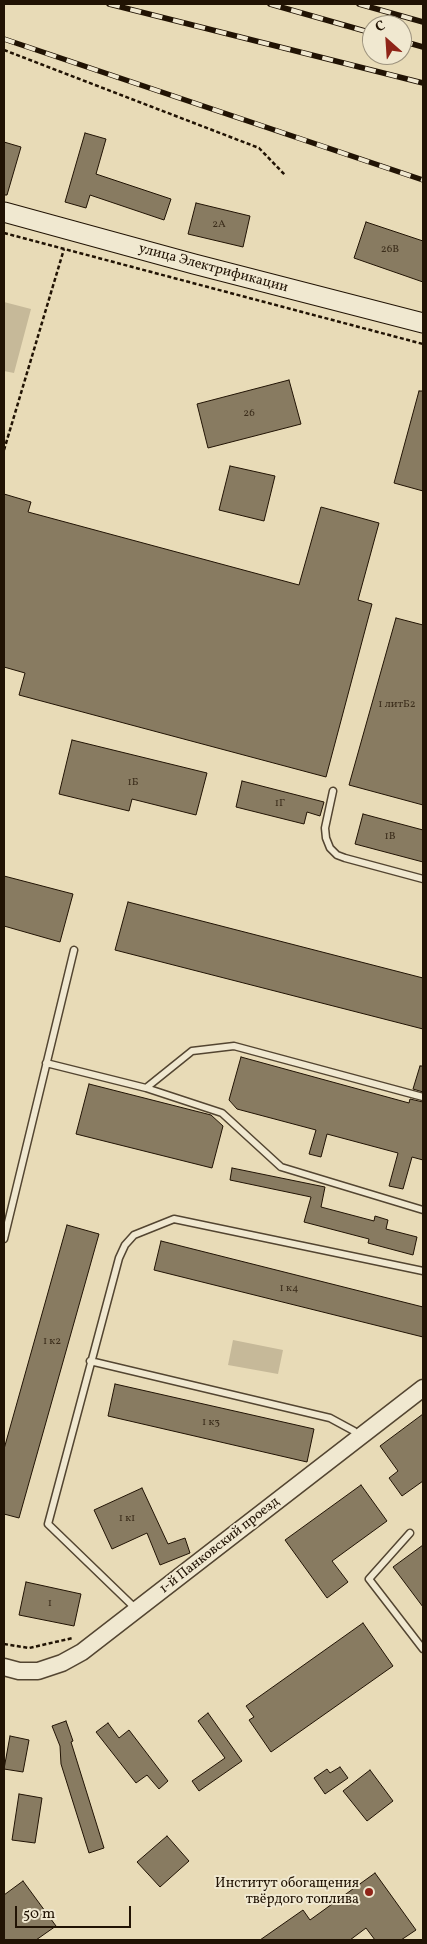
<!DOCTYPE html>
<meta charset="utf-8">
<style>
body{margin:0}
#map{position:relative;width:427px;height:1944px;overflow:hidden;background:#e8dbb7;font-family:Vollkorn,serif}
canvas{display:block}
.frame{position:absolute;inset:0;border:5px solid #211304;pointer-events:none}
.north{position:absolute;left:362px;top:15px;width:50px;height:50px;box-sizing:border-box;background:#f0e8d0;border:1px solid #9d937e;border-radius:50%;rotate:334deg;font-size:14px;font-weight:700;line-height:20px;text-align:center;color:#211304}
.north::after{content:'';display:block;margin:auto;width:18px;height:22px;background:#8f2418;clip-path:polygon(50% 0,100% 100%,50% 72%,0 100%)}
.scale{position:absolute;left:15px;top:1906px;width:116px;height:22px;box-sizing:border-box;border:2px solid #211304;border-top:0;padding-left:6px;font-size:15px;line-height:18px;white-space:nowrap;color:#211304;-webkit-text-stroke:4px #f0e8d0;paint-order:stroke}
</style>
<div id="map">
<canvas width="427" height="1944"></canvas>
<div class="frame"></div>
<div class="north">С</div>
<div class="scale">50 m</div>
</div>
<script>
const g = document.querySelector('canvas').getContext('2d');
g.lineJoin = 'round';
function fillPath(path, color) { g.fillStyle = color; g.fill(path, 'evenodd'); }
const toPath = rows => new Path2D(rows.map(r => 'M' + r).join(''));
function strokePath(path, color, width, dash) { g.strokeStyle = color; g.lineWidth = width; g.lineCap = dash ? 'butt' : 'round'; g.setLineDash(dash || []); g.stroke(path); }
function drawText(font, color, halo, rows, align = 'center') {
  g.font = font + ' Vollkorn,serif'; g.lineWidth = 4; g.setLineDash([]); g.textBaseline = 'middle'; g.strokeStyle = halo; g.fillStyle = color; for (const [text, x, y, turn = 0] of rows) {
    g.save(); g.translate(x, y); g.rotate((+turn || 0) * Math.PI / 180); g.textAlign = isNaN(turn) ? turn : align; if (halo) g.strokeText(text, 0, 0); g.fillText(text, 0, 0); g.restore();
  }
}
fillPath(toPath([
 [4,302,31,309,14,373,4,371],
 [233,1340,283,1350,278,1374,228,1365]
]), '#c6b999');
const building = toPath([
 [85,133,106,139,96,174,171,199,164,220,90,195,86,208,65,202,85,133],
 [4,142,21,147,7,195,4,195,4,142],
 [196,203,250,216,243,247,188,234,196,203],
 [366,222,423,241,423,282,354,258,366,222],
 [289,380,301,424,208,448,197,404,289,380],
 [419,391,423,391,423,491,394,483,419,391],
 [230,466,275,476,264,521,219,510,230,466],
 [4,494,31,502,28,512,299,585,321,507,379,523,358,600,372,604,326,777,19,695,25,673,4,667,4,494],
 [396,618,423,625,423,805,349,785,396,618],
 [72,740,207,773,196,815,132,799,129,811,59,794,72,740],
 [242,781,324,802,320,816,307,812,304,824,236,807,242,781],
 [363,814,423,830,423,862,355,844,363,814],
 [4,876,73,894,60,942,4,926,4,876],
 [128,902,423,978,423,1029,115,950,128,902],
 [241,1057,409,1103,410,1099,423,1102,423,1160,412,1157,403,1189,389,1186,398,1153,327,1134,321,1157,309,1154,316,1130,237,1109,229,1100,241,1057],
 [420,1066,423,1066,423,1092,413,1089,420,1066],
 [89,1084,211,1115,223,1126,212,1168,76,1134,89,1084],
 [232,1168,325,1187,321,1207,374,1221,375,1216,388,1220,386,1229,417,1237,413,1255,368,1243,369,1239,304,1222,311,1197,230,1180,232,1168],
 [67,1225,99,1234,19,1518,4,1514,4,1449,67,1225],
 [161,1241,423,1307,423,1337,154,1270,161,1241],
 [115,1384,314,1429,307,1462,108,1416,115,1384],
 [423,1414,423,1481,402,1496,389,1478,398,1471,380,1446,423,1414],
 [361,1485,387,1521,332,1561,348,1582,327,1598,285,1540,361,1485],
 [142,1488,168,1544,185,1538,190,1553,160,1565,147,1533,112,1549,94,1510,142,1488],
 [423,1545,423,1607,393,1567,423,1545],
 [26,1582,81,1594,74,1626,19,1615,26,1582],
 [363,1623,393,1666,271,1752,249,1720,254,1717,246,1706,363,1623],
 [208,1713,242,1761,199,1791,192,1781,225,1758,198,1721,208,1713],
 [66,1721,73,1741,71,1742,104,1848,89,1853,61,1764,60,1746,52,1726,66,1721],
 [108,1723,119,1738,129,1730,168,1781,159,1789,147,1775,136,1783,96,1732,108,1723],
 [10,1736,29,1740,23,1772,4,1769,10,1736],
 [340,1767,348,1778,325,1794,314,1778,327,1769,330,1773,340,1767],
 [370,1770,393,1801,367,1821,343,1791,370,1770],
 [19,1794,42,1798,35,1843,12,1840,19,1794],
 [167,1836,189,1861,160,1887,137,1862,167,1836],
 [375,1873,416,1930,401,1940,375,1940,366,1928,350,1940,260,1940,303,1910,310,1920,375,1873],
 [23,1881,56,1926,36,1940,4,1940,4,1895,23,1881]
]);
fillPath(building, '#887b61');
strokePath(building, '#211304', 1);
const service = toPath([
 [333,791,325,828,326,838,330,848,337,855,345,858,423,879],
 [46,1063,146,1088,192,1051,234,1046,423,1097],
 [146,1088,222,1113,281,1167,423,1210],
 [4,1239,74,950],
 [90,1361,330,1418,354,1431,359,1436],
 [410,1533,369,1579,423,1649],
 [136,1609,48,1524,119,1258,125,1245,134,1235,174,1219,423,1271]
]);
const tertiary = toPath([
 [4,1667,19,1671,38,1671,62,1663,82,1652,423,1388]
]);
const secondary = toPath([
 [4,212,194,264,423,323]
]);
strokePath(service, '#534531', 9);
strokePath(tertiary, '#534531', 19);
strokePath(secondary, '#211304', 21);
strokePath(toPath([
 [4,50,259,148,285,175],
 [4,233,423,344],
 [4,450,64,249],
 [4,1644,29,1648,73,1638]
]), '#211304', 2.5, [4, 2.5]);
strokePath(service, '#f0e8d0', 6);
strokePath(tertiary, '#f0e8d0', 16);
strokePath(secondary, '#f0e8d0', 19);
const rail = toPath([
 [109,4,423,83],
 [270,4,372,33],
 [359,4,423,22],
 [4,39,423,180],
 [402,41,423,47]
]);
strokePath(rail, '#211304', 5.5);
strokePath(rail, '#f0e8d0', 4, [11]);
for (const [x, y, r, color] of [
 [369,1892,5,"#8f2418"]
]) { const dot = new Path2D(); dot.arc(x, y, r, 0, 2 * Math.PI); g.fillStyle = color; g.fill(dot); strokePath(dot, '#f0e8d0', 2); }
drawText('11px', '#3b2d1b', null, [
 ["2А",219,225],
 ["26В",390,250],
 ["26",249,414],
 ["1 литБ2",397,705],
 ["1Б",133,783],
 ["1Г",280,804],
 ["1В",390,837],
 ["1 к4",289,1289],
 ["1 к2",52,1342],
 ["1 к3",211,1423],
 ["1 к1",127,1519],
 ["1",50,1604]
]);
drawText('14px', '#211304', '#f0e8d0', [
 ["улица Электрификации",213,269,15],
 ["1-й Панковский проезд",220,1546,-38]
]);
drawText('14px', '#211304', '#f0e8d0', [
 ["Институт обогащения",359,1884],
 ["твёрдого топлива",359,1900]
], 'right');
</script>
